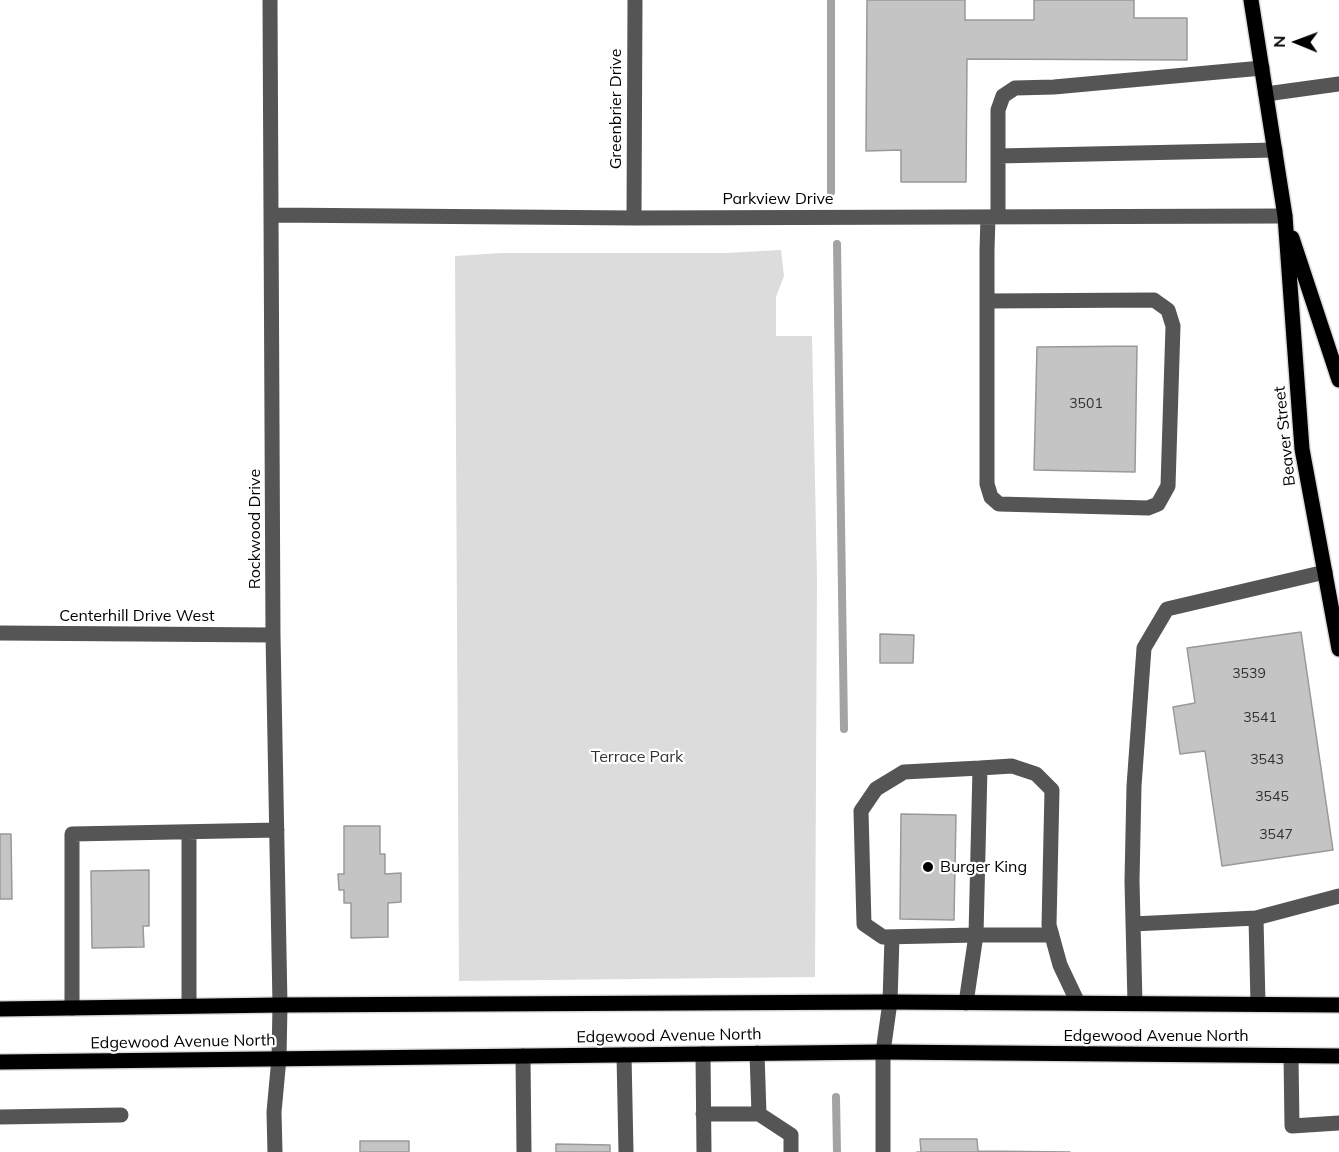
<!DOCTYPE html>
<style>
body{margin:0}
#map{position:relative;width:1339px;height:1152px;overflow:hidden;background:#fff;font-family:Mulish,sans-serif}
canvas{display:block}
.north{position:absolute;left:1267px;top:12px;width:60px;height:60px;-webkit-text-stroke:4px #fff;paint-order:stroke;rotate:271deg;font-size:16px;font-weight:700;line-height:24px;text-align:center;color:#000}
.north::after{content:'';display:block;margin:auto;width:21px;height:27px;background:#000;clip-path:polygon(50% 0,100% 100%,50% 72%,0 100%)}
</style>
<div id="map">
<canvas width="1339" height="1152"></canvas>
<div class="north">N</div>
</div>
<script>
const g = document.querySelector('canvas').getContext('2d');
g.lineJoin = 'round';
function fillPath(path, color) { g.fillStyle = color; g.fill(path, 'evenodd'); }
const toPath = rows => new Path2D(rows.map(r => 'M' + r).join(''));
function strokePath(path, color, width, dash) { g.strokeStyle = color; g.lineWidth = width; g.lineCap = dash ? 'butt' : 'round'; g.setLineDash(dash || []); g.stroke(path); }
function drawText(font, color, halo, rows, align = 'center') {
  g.font = font + ' Mulish,sans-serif'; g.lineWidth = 4.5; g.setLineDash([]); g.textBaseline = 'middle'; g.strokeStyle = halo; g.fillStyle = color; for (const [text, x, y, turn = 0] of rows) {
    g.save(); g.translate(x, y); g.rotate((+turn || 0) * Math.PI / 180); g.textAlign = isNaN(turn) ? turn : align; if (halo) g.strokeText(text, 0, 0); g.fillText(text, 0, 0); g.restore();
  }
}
fillPath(toPath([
 [781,250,784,276,776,297,776,336,812,336,817,579,815,977,459,981,455,256,501,253,726,253]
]), '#dcdcdc');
strokePath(toPath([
 [831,192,831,0],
 [837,244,844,729],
 [836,1097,837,1152]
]), '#a3a3a3', 8);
const building = toPath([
 [867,0,965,0,965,20,1034,20,1034,0,1134,0,1134,18,1187,18,1187,60,967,59,966,182,901,182,901,150,866,151,867,0],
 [1137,346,1135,472,1034,470,1037,347,1137,346],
 [1301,632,1333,850,1222,866,1205,751,1180,754,1173,707,1195,703,1187,648,1301,632],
 [880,634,914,635,913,663,880,663,880,634],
 [901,814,956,815,954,920,900,919,901,814],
 [344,826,380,826,380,854,385,854,385,874,401,873,401,902,388,903,388,937,351,938,351,903,344,903,344,890,339,890,338,874,344,874,344,826],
 [0,834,11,834,12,899,0,899,0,834],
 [149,870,149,926,143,926,144,947,92,948,91,871,149,870],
 [920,1139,977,1139,978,1151,1070,1152,917,1152,921,1152,920,1139],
 [360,1141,409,1141,409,1152,360,1152,360,1141],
 [556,1144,610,1145,610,1152,556,1152,556,1144]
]);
fillPath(building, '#c4c4c4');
strokePath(building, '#999', 1.5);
const major = toPath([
 [1251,0,1285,216,1302,449,1339,649],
 [1292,238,1339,380],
 [0,1009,280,1005,890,1002,1339,1005],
 [0,1062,883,1052,1339,1056]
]);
strokePath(major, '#dbdbdb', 18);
strokePath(toPath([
 [270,0,273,635,280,1005,279,1058,274,1112,275,1152],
 [1266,94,1339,84],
 [998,156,1275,150],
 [272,215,634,218,1285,216],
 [998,216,998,110,1003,96,1015,88,1054,87,1262,68],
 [634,218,635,0],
 [987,301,1154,300,1168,310,1173,326,1168,486,1158,504,1148,508,999,504,991,497,987,484,987,250,988,217],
 [0,633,273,635],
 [189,832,189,1006],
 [1256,918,1258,1004],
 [1133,924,1256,918,1339,896],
 [1052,935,976,935,980,768,1012,766,1036,774,1052,790,1049,925,1060,965,1078,1003],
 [966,1003,976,935,883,937,864,924,861,811,876,789,904,772,980,768],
 [1135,1003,1132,881,1134,786,1144,648,1167,609,1325,572],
 [72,1008,72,834,277,830],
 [757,1053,759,1114,791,1135,791,1152],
 [703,1054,704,1152],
 [624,1055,626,1152],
 [523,1056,524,1152],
 [1291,1056,1292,1126,1339,1123],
 [703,1114,759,1114],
 [0,1117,121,1115],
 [883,1152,883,1052,890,1002,892,937]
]), '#555', 15);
strokePath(major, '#000', 15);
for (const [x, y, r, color] of [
 [928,867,6,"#000"]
]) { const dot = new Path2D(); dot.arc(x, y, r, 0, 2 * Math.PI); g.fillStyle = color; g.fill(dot); strokePath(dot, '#fff', 2); }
drawText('14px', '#313131', null, [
 ["3501",1086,404],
 ["3539",1249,674],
 ["3541",1260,718],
 ["3543",1267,760],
 ["3545",1272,797],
 ["3547",1276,835]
]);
drawText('16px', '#000', '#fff', [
 ["Greenbrier Drive",616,109,-90],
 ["Parkview Drive",778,199],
 ["Beaver Street",1285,436,-96],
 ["Rockwood Drive",255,529,-90],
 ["Centerhill Drive West",137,616],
 ["Edgewood Avenue North",669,1036,-1],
 ["Edgewood Avenue North",1156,1036],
 ["Edgewood Avenue North",183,1042,-1]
]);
drawText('16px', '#333', '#fff', [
 ["Terrace Park",637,757]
]);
drawText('16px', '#000', '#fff', [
 ["Burger King",940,867]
], 'left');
</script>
